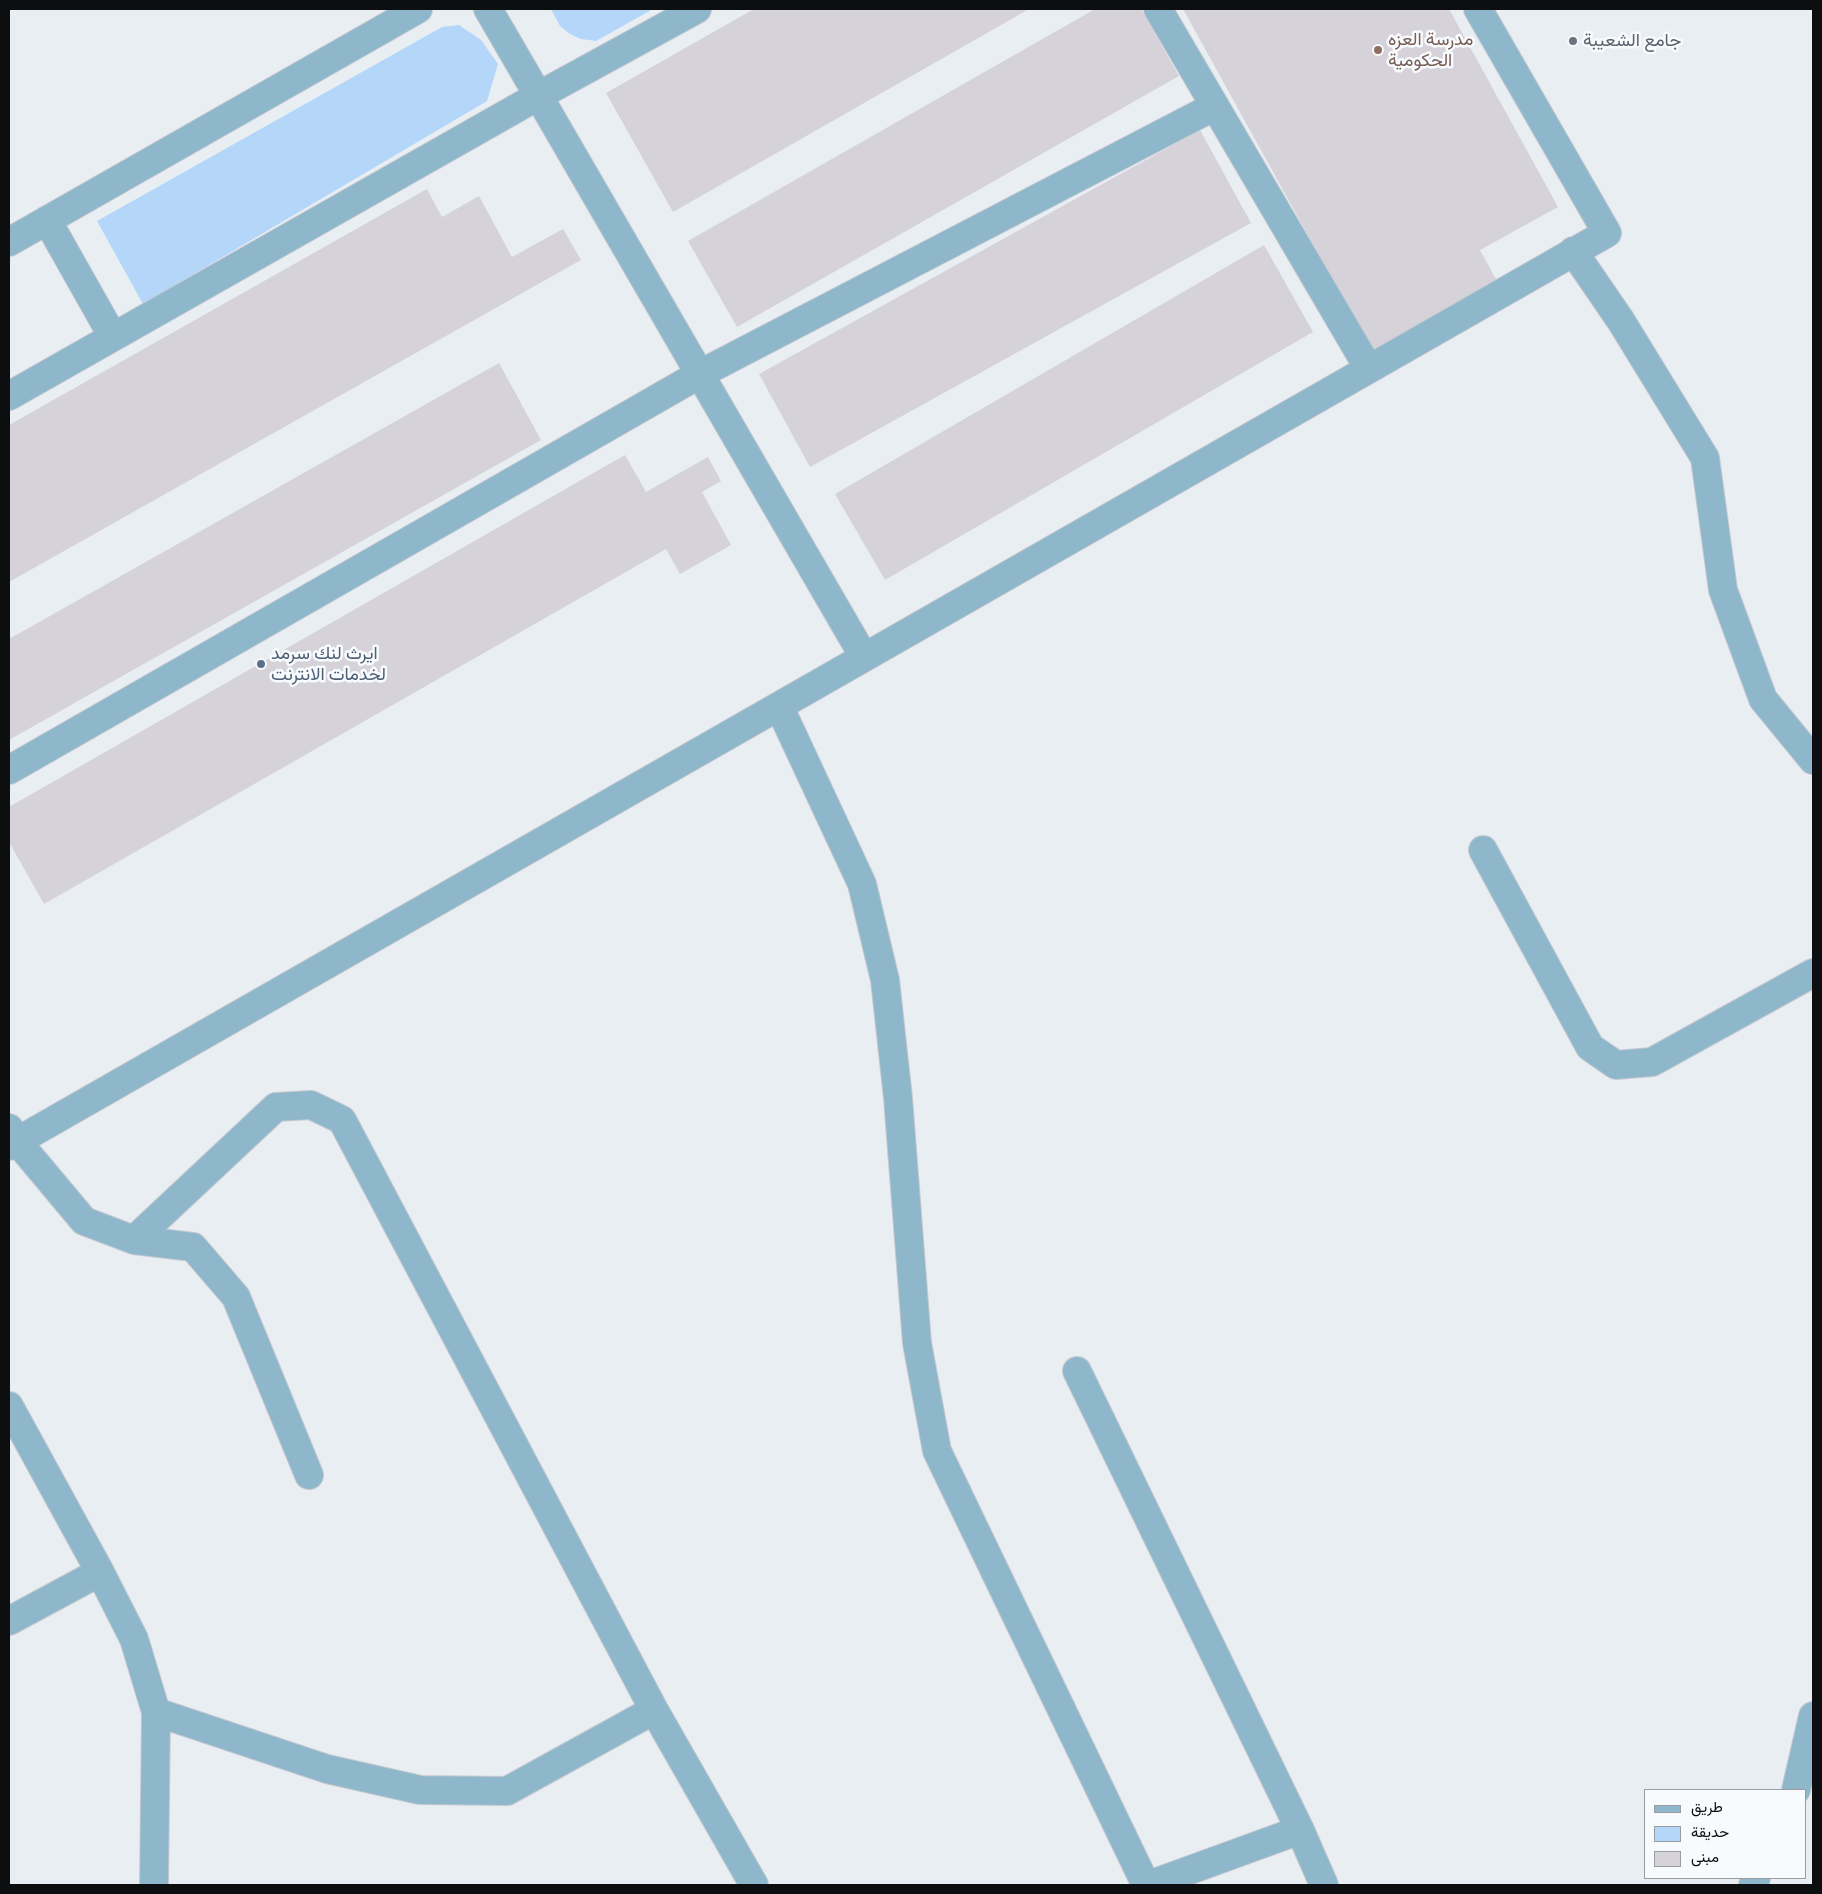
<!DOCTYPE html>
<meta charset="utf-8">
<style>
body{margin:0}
#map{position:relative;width:1822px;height:1894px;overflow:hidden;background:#e9eef3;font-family:"Fira Sans Condensed",Vazirmatn,sans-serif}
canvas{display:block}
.frame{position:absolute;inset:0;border:10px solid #0d0e10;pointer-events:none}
.legend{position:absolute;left:1644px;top:1789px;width:162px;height:90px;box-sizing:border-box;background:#f8fbfe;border:1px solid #9a9c9f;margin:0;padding:6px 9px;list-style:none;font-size:15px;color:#0d0e10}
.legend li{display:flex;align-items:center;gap:10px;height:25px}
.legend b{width:25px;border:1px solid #9a9c9f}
</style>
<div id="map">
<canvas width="1822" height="1894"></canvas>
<div class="frame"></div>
<ul class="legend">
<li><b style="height:6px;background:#8fb7cc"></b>طريق</li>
<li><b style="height:14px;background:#b4d6f9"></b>حديقة</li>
<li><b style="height:14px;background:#d5d3d9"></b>مبنى</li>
</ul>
</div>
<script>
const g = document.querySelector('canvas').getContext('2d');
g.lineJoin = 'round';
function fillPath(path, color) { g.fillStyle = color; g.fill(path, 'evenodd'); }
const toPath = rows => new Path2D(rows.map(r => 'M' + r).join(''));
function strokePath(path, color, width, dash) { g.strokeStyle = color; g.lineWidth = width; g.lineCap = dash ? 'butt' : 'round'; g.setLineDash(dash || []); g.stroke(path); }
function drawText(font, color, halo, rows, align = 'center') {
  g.font = font + ' "Fira Sans Condensed",Vazirmatn,sans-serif'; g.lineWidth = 5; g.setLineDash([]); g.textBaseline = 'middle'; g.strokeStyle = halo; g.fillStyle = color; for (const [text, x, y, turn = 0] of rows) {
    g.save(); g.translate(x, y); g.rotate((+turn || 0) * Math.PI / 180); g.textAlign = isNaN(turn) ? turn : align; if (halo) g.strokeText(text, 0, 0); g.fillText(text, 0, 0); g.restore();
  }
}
fillPath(toPath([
 [551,9,653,9,596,41,581,39,570,34,560,26],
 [459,25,481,40,498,64,487,101,143,304,97,221,442,27]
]), '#b4d6f9');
fillPath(toPath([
 [754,9,1029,9,673,212,606,93],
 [1095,9,1141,9,1179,76,737,327,688,241],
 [1183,9,1449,9,1558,207,1480,250,1498,283,1373,353],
 [1200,130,1251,223,810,467,759,374],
 [427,189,442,217,479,196,512,257,563,229,581,260,9,582,9,425],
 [1264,245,1313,332,885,580,835,494],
 [499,363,541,440,9,740,9,639],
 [625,455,646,492,708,457,721,481,702,492,731,545,680,574,666,549,44,904,9,842,9,807]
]), '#d5d3d9');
const street = toPath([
 [488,9,864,657],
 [1158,9,1369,369],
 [47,220,113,337],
 [9,242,418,9],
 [1573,251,1621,321,1705,458,1723,590,1763,699,1813,760],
 [9,396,538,96,697,9],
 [779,706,862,884,885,980,898,1098,917,1343,937,1451,1146,1885],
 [9,770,700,374,1215,106],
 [1483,850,1590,1047,1616,1065,1652,1062,1813,973],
 [9,1128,17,1141,84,1221,134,1240,193,1247,236,1297,309,1475],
 [9,1146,1607,233,1478,9],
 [134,1240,276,1107,311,1105,342,1120,654,1710,754,1885],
 [1077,1371,1300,1830,1324,1885],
 [9,1406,100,1572,134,1639,156,1712,154,1885],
 [9,1621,100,1572],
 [156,1712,327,1769,420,1790,507,1791,654,1710],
 [1796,1790,1813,1716],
 [1149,1885,1300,1830],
 [1753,1885,1756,1878]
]);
strokePath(street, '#c6cacf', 30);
strokePath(street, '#8fb7cc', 28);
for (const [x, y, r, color] of [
 [1573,41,5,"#6b7280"],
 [1378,50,5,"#8d6e63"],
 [261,664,5,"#5c6f8a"]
]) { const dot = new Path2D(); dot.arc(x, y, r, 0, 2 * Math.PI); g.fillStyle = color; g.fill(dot); strokePath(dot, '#f8fbfe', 2); }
drawText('18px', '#785e54', '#f8fbfe', [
 ["مدرسة العزه",1388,40],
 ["الحكومية",1388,61]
], 'left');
drawText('18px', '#5b616d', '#f8fbfe', [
 ["جامع الشعيبة",1583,41]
], 'left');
drawText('18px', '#4e5e75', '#f8fbfe', [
 ["ايرث لنك سرمد",271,654],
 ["لخدمات الانترنت",271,675]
], 'left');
</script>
